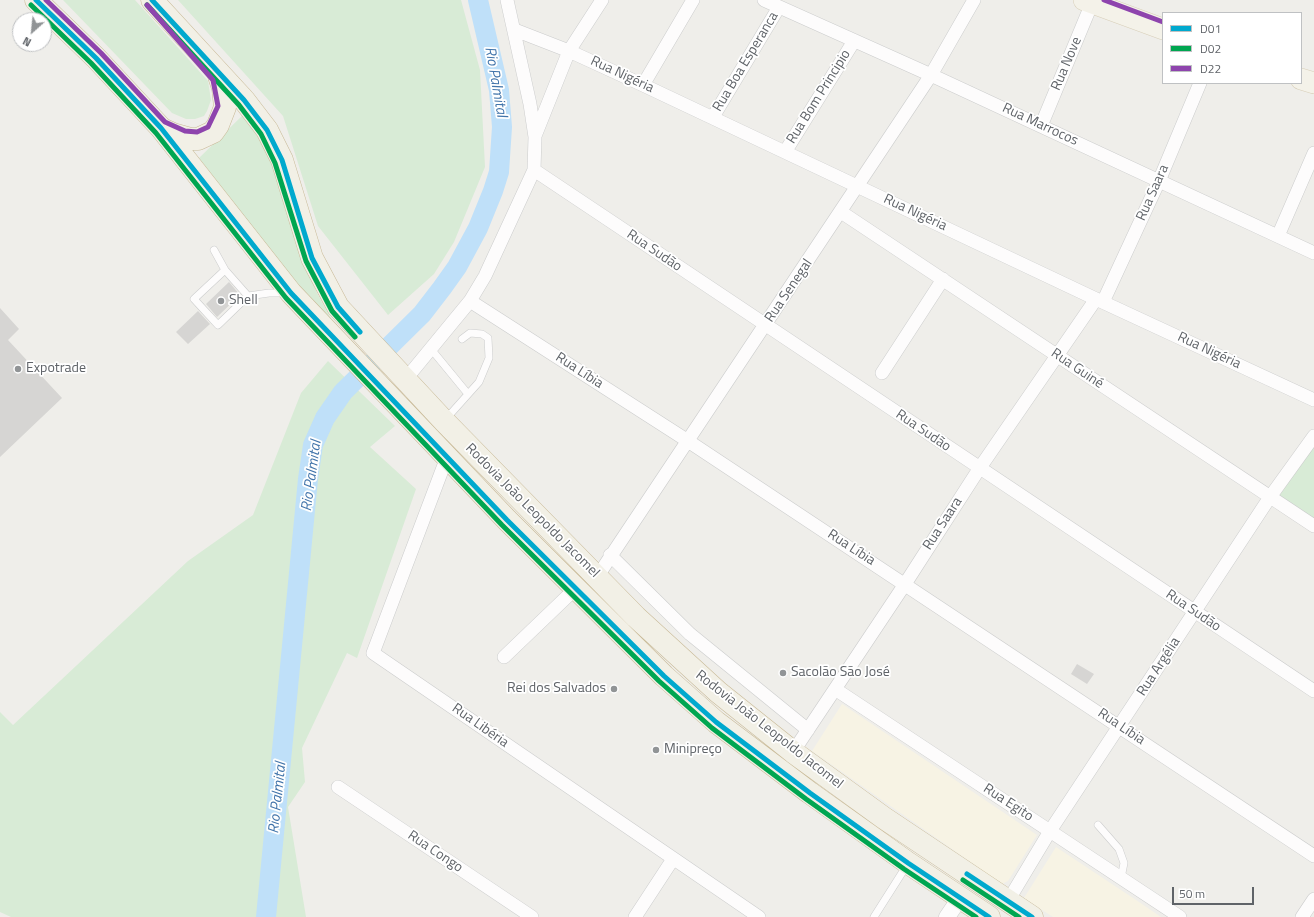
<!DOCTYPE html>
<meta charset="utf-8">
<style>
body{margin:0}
#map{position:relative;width:1314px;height:917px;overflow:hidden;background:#efeeea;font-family:"Titillium Web",sans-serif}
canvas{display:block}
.legend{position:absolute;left:1162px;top:12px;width:140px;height:72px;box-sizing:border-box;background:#fff;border:1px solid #bfc1c3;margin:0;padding:5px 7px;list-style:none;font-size:12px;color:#5f6368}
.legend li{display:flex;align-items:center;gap:8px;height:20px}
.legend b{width:20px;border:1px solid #bfc1c3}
.north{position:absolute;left:12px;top:12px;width:40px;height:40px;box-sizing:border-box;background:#fff;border:1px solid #bfc1c3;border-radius:50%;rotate:207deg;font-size:11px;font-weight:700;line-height:16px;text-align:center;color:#5f6368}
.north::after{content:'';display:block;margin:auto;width:14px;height:18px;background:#919496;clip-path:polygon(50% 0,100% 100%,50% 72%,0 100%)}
.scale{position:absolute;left:1172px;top:887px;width:82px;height:18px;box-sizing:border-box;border:2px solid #5f6368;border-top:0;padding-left:5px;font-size:12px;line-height:14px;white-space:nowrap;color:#5f6368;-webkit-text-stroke:3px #fff;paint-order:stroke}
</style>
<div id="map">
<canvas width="1314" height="917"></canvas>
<ul class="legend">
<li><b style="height:5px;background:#00a9ce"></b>D01</li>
<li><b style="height:5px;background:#00a651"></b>D02</li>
<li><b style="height:5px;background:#8e44ad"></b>D22</li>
</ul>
<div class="north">N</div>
<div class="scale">50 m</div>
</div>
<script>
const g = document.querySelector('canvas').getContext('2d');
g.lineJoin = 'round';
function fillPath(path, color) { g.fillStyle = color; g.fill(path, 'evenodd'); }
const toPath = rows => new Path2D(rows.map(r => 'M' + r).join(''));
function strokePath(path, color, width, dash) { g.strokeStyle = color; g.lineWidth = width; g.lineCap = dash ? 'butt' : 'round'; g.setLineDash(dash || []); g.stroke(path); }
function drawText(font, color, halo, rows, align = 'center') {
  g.font = font + ' "Titillium Web",sans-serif'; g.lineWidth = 3.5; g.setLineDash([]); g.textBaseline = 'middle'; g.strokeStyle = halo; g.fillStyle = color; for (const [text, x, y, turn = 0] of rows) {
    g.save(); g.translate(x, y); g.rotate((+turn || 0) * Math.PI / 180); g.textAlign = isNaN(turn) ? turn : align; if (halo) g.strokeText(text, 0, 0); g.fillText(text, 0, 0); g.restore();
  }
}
fillPath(toPath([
 [842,704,1037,835,1008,881,1002,884,812,751],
 [1056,847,1136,900,1161,917,1053,917,1024,898]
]), '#f7f3e4');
fillPath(toPath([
 [63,0,135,0,208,81,211,100,207,111,204,116,195,119,186,119,172,113],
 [178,0,461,0,480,70,485,167,454,242,434,274,388,315,318,226,283,116],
 [244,114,263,144,282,185,295,241,317,293,334,324,286,271,199,158],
 [328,361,395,426,370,447,416,489,357,658,347,653,302,748,305,782,288,807,306,917,11,917,0,912,0,712,13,725,188,561,253,515,301,393],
 [1314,436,1314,526,1270,497]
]), '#d8ebd6');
strokePath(toPath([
 [266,917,308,479,313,445,325,418,343,392,422,314,442,288,457,267,478,228,493,191,499,172,502,127,499,90,478,0]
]), '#bfe0f9', 20);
fillPath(toPath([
 [229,282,240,295,217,317,206,304],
 [0,308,19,329,8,340,62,398,0,457],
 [198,311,210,324,188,344,176,332],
 [1077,664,1094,674,1087,684,1071,674]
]), '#d6d5d3');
const service = toPath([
 [214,250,225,270,248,296,269,293,285,293],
 [225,270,194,299,205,311,218,325,248,296],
 [431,349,468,394],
 [445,420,479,382,489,358,488,338,482,334,470,333,462,339],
 [1098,825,1119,849,1124,863,1121,878],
 [874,917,907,865]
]);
const minor = toPath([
 [764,0,931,75,1314,253],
 [515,30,569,51,643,85,1096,299,1314,400],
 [643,85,693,0],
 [713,117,779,7],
 [1041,126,1092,3],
 [535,136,569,51,602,0],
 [785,152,854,41],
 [534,170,1314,691],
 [841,212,1314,526],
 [1278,236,1314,153],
 [470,301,688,441,1314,856],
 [1103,302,1159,181,1200,83],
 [882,373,943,279],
 [405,380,470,301,485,276,534,170,535,137,530,104,507,0],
 [447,457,373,653,759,917],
 [610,555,690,634,808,730],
 [597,577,931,75,974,0],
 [504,657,575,589],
 [835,689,1180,917],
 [793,752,905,584,979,469,1096,299],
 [338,787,532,917],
 [1008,901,1050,831,1270,497,1314,436],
 [635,917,673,859],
 [1302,917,1314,899]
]);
const tertiary = toPath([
 [947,917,960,898]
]);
const primary = toPath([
 [1084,0,1163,29],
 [1301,79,1314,83]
]);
const trunk = toPath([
 [36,0,96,58,161,128,291,293,507,520,664,676,716,722,810,793,908,863,989,917],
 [152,0,244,100,267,130,282,160,312,258,338,307,444,421,636,617,718,692,793,752,884,818,1032,917],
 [162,129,173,134,191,139,198,139,213,132,218,125,225,107,223,88,219,76]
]);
strokePath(service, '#cbcccc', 8);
strokePath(minor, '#cbcccc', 14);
strokePath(tertiary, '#cbcccc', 17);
strokePath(primary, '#d7ceb8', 22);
strokePath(trunk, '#c8b996', 23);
strokePath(service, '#fdfcfc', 7);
strokePath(minor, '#fdfcfc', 13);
strokePath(tertiary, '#fdfcfc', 16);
strokePath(primary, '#f4f2e9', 21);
strokePath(trunk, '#f2f0e6', 22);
strokePath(toPath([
 [36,0,96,58,161,128,291,293,507,520,664,676,716,722,810,793,908,863,989,917],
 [152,0,244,100,267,130,282,160,312,258,338,307,360,332],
 [967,874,1032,917]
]), '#00a9ce', 5);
strokePath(toPath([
 [31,5,91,63,156,133,286,298,502,525,659,681,712,728,806,799,904,869,976,917],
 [147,5,239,105,261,134,275,163,306,261,332,311,355,337],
 [963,880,1019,917]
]), '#00a651', 5);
strokePath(toPath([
 [46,0,101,53,165,122,185,131,197,132,208,127,218,106,213,80,147,5],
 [1104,0,1163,22]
]), '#8e44ad', 5);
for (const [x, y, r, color] of [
 [221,301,4,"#919496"],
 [18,369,4,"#919496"],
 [783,673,4,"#919496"],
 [614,689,4,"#919496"],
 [656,750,4,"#919496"]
]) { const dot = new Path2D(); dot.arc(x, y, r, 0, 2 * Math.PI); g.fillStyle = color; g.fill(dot); strokePath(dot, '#fff', 1.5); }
drawText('14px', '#5f6368', '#fff', [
 ["Rua Boa Esperanca",746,62,-59],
 ["Rua Nove",1067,64,-67],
 ["Rua Nigéria",622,75,25],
 ["Rua Bom Principio",819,97,-58],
 ["Rua Marrocos",1040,125,25],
 ["Rua Saara",1153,193,-66],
 ["Rua Nigéria",915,213,25],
 ["Rua Sudão",654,251,34],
 ["Rua Senegal",789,291,-56],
 ["Rua Nigéria",1209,351,25],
 ["Rua Guiné",1077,369,34],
 ["Rua Líbia",579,371,33],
 ["Rua Sudão",923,431,34],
 ["Rodovia João Leopoldo Jacomel",532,511,45],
 ["Rua Saara",943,524,-57],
 ["Rua Líbia",851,548,33],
 ["Rua Sudão",1193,611,34],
 ["Rua Argélia",1159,667,-57],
 ["Rua Libéria",480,726,35],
 ["Rua Líbia",1121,727,34],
 ["Rodovia João Leopoldo Jacomel",769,730,38],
 ["Rua Egito",1008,803,33],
 ["Rua Congo",435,852,34]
]);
drawText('14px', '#5f6368', '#fff', [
 ["Shell",229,301],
 ["Expotrade",26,369],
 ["Sacolão São José",791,673],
 ["Rei dos Salvados",606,689,"right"],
 ["Minipreço",664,750]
], 'left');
drawText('italic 15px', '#4174aa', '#fff', [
 ["Rio Palmital",495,82,80],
 ["Rio Palmital",312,476,-82],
 ["Rio Palmital",278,798,-84]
]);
</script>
